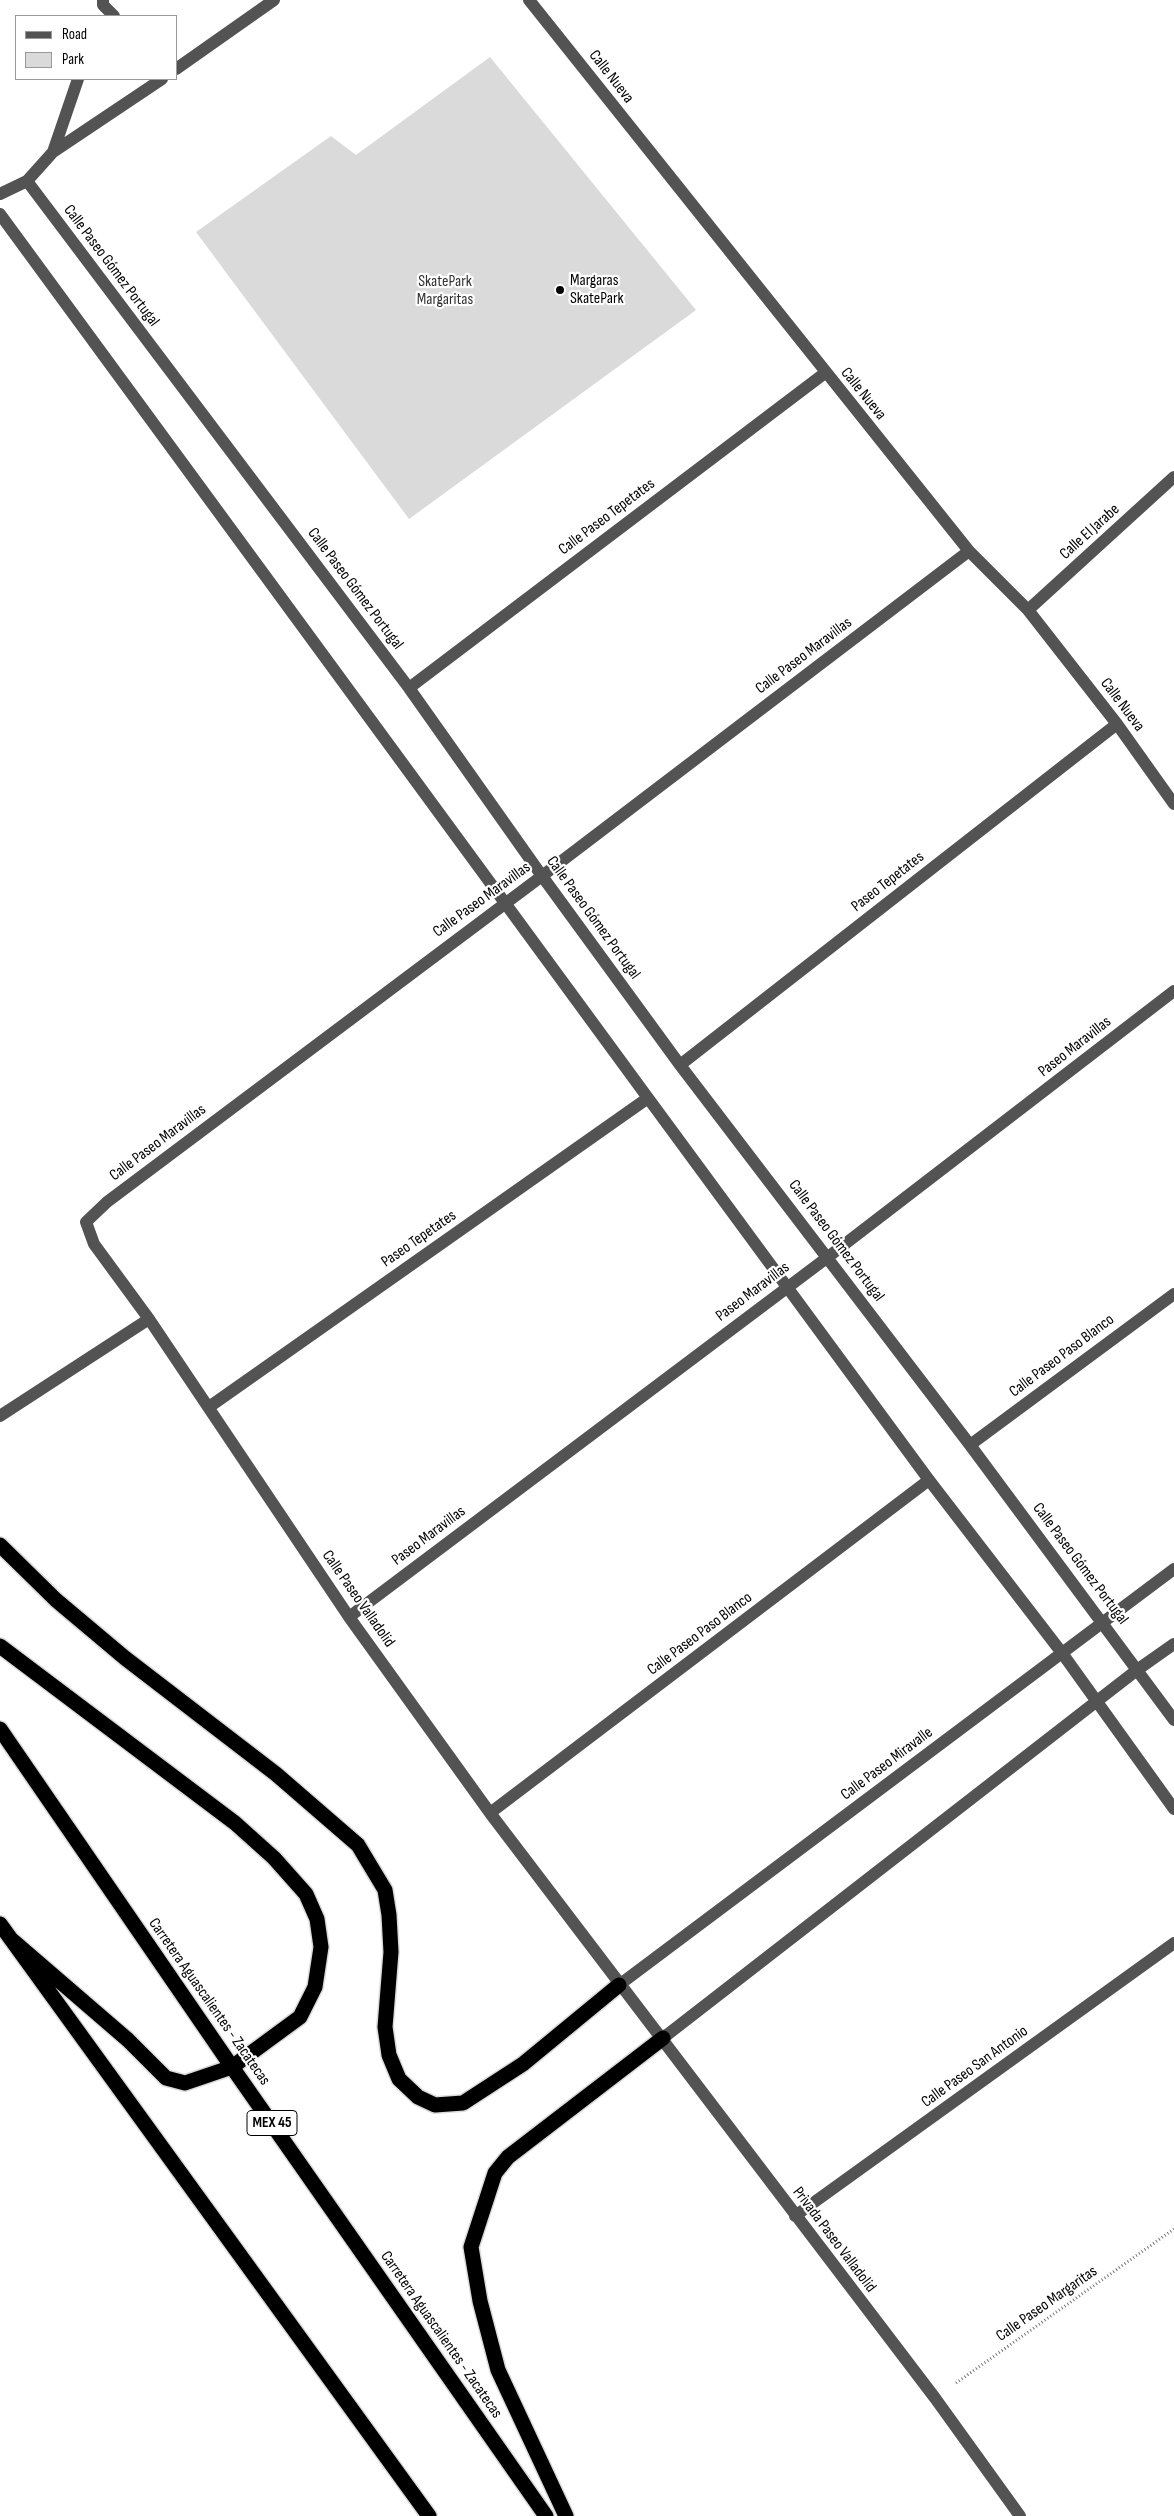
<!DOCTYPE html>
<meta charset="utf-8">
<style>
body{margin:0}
#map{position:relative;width:1174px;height:2516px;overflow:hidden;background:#fff;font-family:"Sofia Sans Condensed",sans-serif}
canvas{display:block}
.legend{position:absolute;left:15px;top:15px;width:162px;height:65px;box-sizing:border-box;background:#fff;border:1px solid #999;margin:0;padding:6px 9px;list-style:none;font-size:15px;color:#000}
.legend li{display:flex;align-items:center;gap:10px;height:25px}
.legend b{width:25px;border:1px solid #999}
</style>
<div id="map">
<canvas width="1174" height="2516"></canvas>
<ul class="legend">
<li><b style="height:6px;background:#535353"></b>Road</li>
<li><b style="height:14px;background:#dadada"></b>Park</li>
</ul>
</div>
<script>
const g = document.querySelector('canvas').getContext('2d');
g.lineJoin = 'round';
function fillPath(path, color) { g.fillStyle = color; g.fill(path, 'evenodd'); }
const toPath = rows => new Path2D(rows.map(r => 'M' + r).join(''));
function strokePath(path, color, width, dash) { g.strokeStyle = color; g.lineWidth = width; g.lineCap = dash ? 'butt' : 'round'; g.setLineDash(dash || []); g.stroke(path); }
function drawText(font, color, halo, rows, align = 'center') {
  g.font = font + ' "Sofia Sans Condensed",sans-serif'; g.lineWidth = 4.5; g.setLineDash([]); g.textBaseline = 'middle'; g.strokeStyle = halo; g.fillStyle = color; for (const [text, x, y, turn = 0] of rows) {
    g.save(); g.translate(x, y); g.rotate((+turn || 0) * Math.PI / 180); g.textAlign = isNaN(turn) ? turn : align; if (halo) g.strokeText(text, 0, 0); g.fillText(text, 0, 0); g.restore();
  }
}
fillPath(toPath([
 [490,57,696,310,409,519,196,232,331,136,356,155]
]), '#dadada');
const highway = toPath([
 [0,1545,56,1600,125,1658,276,1774,358,1845,385,1890,389,1915,391,1952,385,2027,389,2055,399,2079,418,2097,435,2105,463,2103,523,2064,619,1985],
 [0,1646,235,1823,274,1858,306,1894,317,1919,321,1947,315,1987,300,2017,232,2067,185,2083,166,2078,128,2040,12,1940],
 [0,1729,232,2067,546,2516],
 [0,1924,429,2516],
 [566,2516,498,2370,480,2301,471,2247,495,2173,508,2157,663,2038]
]);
strokePath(highway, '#dbdbdb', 18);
strokePath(toPath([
 [956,2383,1174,2229]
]), '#757575', 3, [1, 2.5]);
strokePath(toPath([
 [103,0,103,5,114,16],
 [529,0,969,551,1028,610,1117,724,1174,804],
 [176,69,274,0],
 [53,152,78,79],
 [27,181,409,688,542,876,680,1065,970,1445,1174,1720],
 [0,194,27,181,53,152,162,79],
 [0,214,648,1098,929,1480,1062,1653,1174,1809],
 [969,551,542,876,107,1202,86,1222,94,1244,149,1319,349,1617,490,1813,935,2398,1020,2516],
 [1028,610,1174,477],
 [409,688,825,373],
 [680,1065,1117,724],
 [209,1407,648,1098],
 [0,1416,149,1319],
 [970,1445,1174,1294],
 [349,1617,828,1257,1174,991],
 [490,1813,929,1480],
 [619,1985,1174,1569],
 [663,2038,1137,1670,1174,1644],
 [795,2216,1174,1943]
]), '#535353', 12);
strokePath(highway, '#000', 15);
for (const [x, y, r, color] of [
 [560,290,5,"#000"]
]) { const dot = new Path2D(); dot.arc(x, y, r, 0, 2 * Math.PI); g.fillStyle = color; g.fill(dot); strokePath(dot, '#fff', 2); }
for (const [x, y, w] of [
 [272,2123,50]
]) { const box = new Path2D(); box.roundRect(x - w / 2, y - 12.5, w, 25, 4); g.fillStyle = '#fff'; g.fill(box); strokePath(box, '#000', 1); }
drawText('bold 15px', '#000', null, [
 ["MEX 45",272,2123]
]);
drawText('16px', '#000', '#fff', [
 ["Calle Nueva",611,77,52],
 ["Calle Paseo Gómez Portugal",111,266,53],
 ["Calle Nueva",863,394,51],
 ["Calle Paseo Tepetates",607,517,-37],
 ["Calle El Jarabe",1090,532,-42],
 ["Calle Paseo Gómez Portugal",355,589,53],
 ["Calle Paseo Maravillas",804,656,-37],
 ["Calle Nueva",1122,705,53],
 ["Paseo Tepetates",888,882,-38],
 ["Calle Paseo Maravillas",482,900,-36],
 ["Calle Paseo Gómez Portugal",593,918,54],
 ["Paseo Maravillas",1075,1047,-38],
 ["Calle Paseo Maravillas",158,1143,-37],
 ["Paseo Tepetates",419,1239,-35],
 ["Calle Paseo Gómez Portugal",836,1241,53],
 ["Paseo Maravillas",753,1292,-37],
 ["Calle Paseo Paso Blanco",1062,1356,-37],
 ["Paseo Maravillas",429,1536,-37],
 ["Calle Paseo Gómez Portugal",1080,1564,53],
 ["Calle Paseo Valladolid",358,1599,55],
 ["Calle Paseo Paso Blanco",700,1634,-37],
 ["Calle Paseo Miravalle",887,1764,-37],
 ["Carretera Aguascalientes - Zacatecas",209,2002,55],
 ["Calle Paseo San Antonio",975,2067,-36],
 ["Privada Paseo Valladolid",834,2240,53],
 ["Calle Paseo Margaritas",1047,2304,-35],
 ["Carretera Aguascalientes - Zacatecas",441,2335,55]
]);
drawText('16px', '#000', '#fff', [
 ["Margaras",570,281],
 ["SkatePark",570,299]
], 'left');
drawText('16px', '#313131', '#fff', [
 ["SkatePark",445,282],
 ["Margaritas",445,300]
]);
</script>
